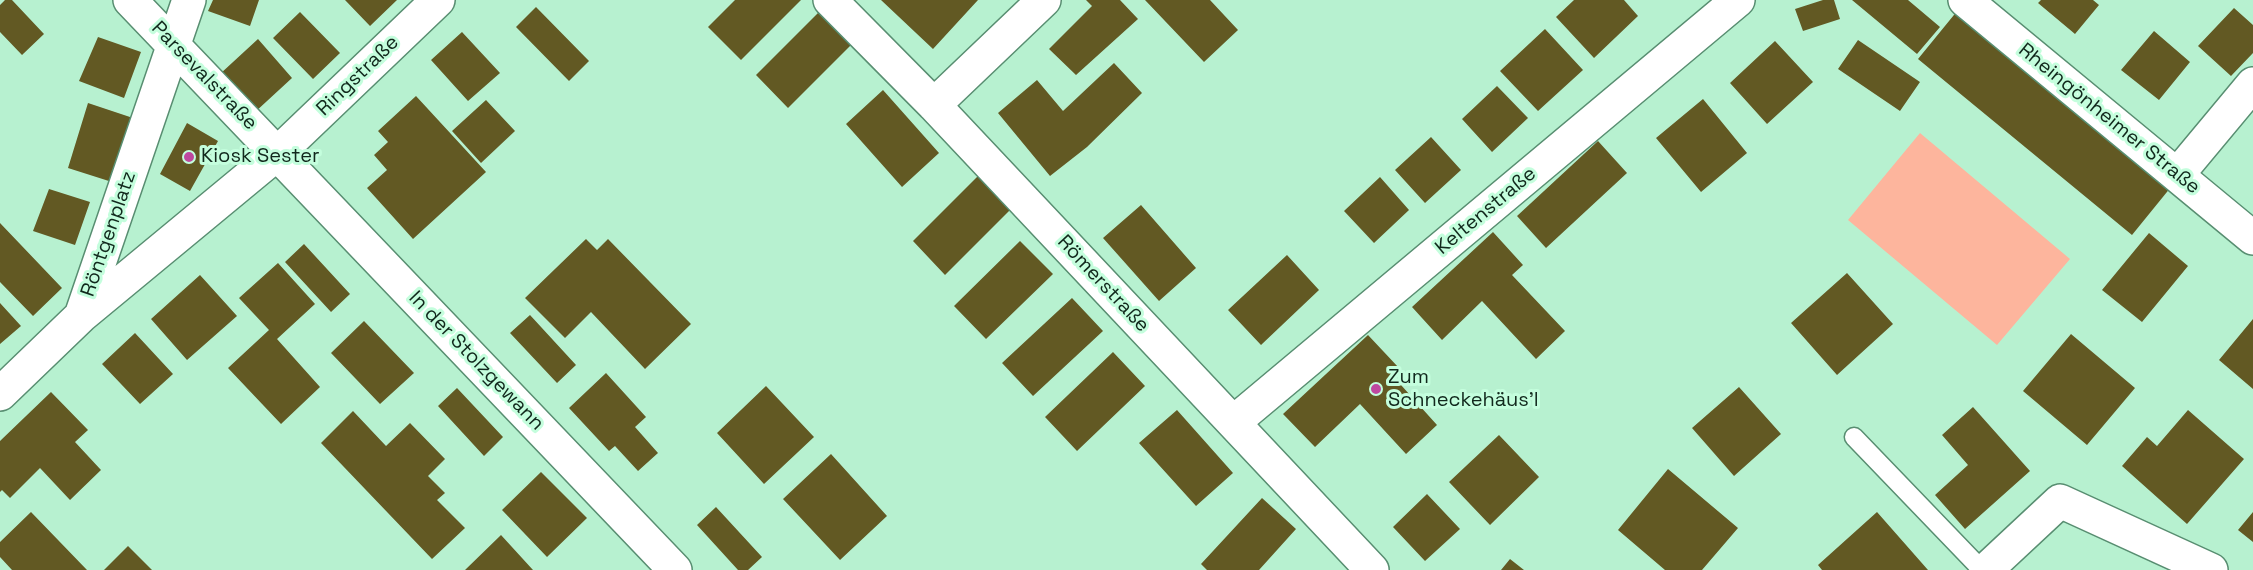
<!DOCTYPE html>
<meta charset="utf-8">
<style>
body{margin:0}
canvas{display:block;background:#b7f1d0}
</style>
<canvas width="2253" height="570"></canvas>
<script>
const g = document.querySelector('canvas').getContext('2d');
g.lineJoin = 'round';
function fillPath(path, color) { g.fillStyle = color; g.fill(path, 'evenodd'); }
const toPath = rows => new Path2D(rows.map(r => 'M' + r).join(''));
function strokePath(path, color, width, dash) { g.strokeStyle = color; g.lineWidth = width; g.lineCap = dash ? 'butt' : 'round'; g.setLineDash(dash || []); g.stroke(path); }
function drawText(font, color, halo, rows, align = 'center') {
  g.font = font + ' "Space Grotesk",sans-serif'; g.lineWidth = 6; g.setLineDash([]); g.textBaseline = 'middle'; g.strokeStyle = halo; g.fillStyle = color; for (const [text, x, y, turn = 0] of rows) {
    g.save(); g.translate(x, y); g.rotate((+turn || 0) * Math.PI / 180); g.textAlign = isNaN(turn) ? turn : align; if (halo) g.strokeText(text, 0, 0); g.fillText(text, 0, 0); g.restore();
  }
}
fillPath(toPath([
 [1920,133,2070,259,1997,345,1848,220]
]), '#fdb59d');
fillPath(toPath([
 [5,0,12,0,44,34,22,55,0,32,0,5],
 [213,0,259,0,250,26,208,11],
 [345,0,397,0,370,26],
 [735,0,801,0,741,60,708,27],
 [881,0,978,0,933,49],
 [1086,0,1120,0,1138,19,1076,75,1049,49,1092,6],
 [1145,0,1210,0,1238,30,1204,62],
 [1574,0,1624,0,1638,16,1594,58,1556,17],
 [1823,0,1834,0,1840,19,1803,31,1795,9],
 [1852,0,1908,0,1940,27,1917,54],
 [2041,0,2093,0,2099,5,2075,34,2038,3],
 [536,7,589,61,569,81,516,27],
 [2234,8,2253,25,2253,53,2231,76,2198,46],
 [821,10,853,43,788,108,756,75],
 [1958,10,2171,187,2132,235,1918,59],
 [300,12,340,53,313,79,273,38],
 [1545,29,1583,70,1538,111,1500,71],
 [2154,31,2190,62,2159,100,2121,70],
 [462,32,500,73,468,101,431,60],
 [98,37,141,52,124,98,79,81],
 [258,39,292,78,254,113,220,74],
 [1858,40,1920,82,1900,111,1838,69],
 [1775,41,1813,82,1767,124,1730,83],
 [1114,63,1142,93,1087,147,1050,176,998,113,1037,80,1063,111],
 [1497,86,1528,118,1492,152,1462,119],
 [883,90,939,153,902,187,846,124],
 [416,96,486,172,413,239,367,188,387,170,374,155,388,142,378,131],
 [1703,99,1747,153,1701,192,1656,138],
 [486,100,515,131,481,163,452,131],
 [88,103,133,118,112,182,68,168],
 [187,123,218,141,190,191,160,174],
 [1431,137,1461,170,1425,203,1395,170],
 [1598,141,1627,173,1546,248,1517,216],
 [978,176,1011,209,945,275,913,241],
 [1380,177,1409,210,1374,243,1344,211],
 [49,189,90,202,75,245,33,231],
 [1141,205,1196,268,1159,301,1103,238],
 [0,223,62,288,33,316,0,282],
 [1493,232,1523,265,1512,275,1565,331,1536,359,1482,301,1442,340,1412,307],
 [2149,233,2188,266,2142,322,2102,290],
 [586,239,597,250,608,239,691,324,645,369,591,312,565,338,525,298],
 [1020,241,1053,274,986,339,954,306],
 [304,244,350,294,331,312,285,262],
 [1287,255,1319,290,1261,345,1228,310],
 [278,263,315,304,277,339,320,387,281,424,228,368,269,330,239,298],
 [1847,273,1893,324,1837,375,1791,323],
 [200,275,237,316,187,360,151,319],
 [1072,298,1103,331,1033,396,1002,363],
 [0,303,21,326,0,344],
 [530,315,576,365,557,383,510,333],
 [2253,319,2253,389,2219,360],
 [364,321,414,373,380,404,331,353],
 [135,333,173,374,140,404,102,364],
 [2071,334,2135,388,2087,445,2023,391],
 [1368,335,1399,368,1392,375,1437,425,1406,454,1360,404,1315,447,1283,414],
 [1113,352,1145,386,1077,451,1045,417],
 [606,373,646,417,635,427,658,453,638,471,615,446,609,451,569,408],
 [766,386,814,437,764,484,717,433],
 [1739,387,1781,434,1734,476,1692,428],
 [457,388,503,437,484,456,438,406],
 [51,392,88,430,75,442,101,470,70,500,40,468,10,498,2,490,0,492,0,441],
 [1973,407,2030,471,1965,529,1935,495,1968,465,1942,435],
 [1177,410,1233,473,1196,506,1139,443],
 [2188,410,2244,459,2187,524,2122,466,2147,437,2157,446],
 [353,411,386,446,410,423,445,459,428,476,445,493,437,500,465,528,432,559,321,443],
 [1499,435,1539,477,1490,525,1449,482],
 [831,454,887,516,840,560,783,499],
 [1668,469,1738,528,1702,570,1665,570,1618,530],
 [541,472,587,518,547,557,502,510],
 [1427,494,1460,529,1425,561,1393,527],
 [1262,498,1296,529,1259,570,1207,570,1201,564],
 [716,507,762,557,748,570,738,570,697,525],
 [31,512,87,570,12,570,0,557,0,542],
 [1877,512,1928,570,1822,570,1818,565],
 [2253,512,2253,542,2238,530],
 [501,535,533,570,465,570],
 [128,546,152,570,104,570],
 [1510,559,1524,570,1501,570]
]), '#625923');
const lane = toPath([
 [1854,437,1982,570]
]);
const street = toPath([
 [130,0,675,570],
 [830,0,934,105,1372,570],
 [1965,0,2253,238],
 [934,105,1044,0],
 [2178,174,2253,84],
 [81,316,189,0],
 [0,394,81,316,278,153,438,0],
 [1234,422,1738,0],
 [1986,570,2060,501,2211,570]
]);
strokePath(lane, '#588e71', 21);
strokePath(street, '#588e71', 36);
strokePath(lane, '#fff', 18);
strokePath(street, '#fff', 33);
for (const [x, y, r, color] of [
 [189,157,6,"#be489f"],
 [1376,389,6,"#be489f"]
]) { const dot = new Path2D(); dot.arc(x, y, r, 0, 2 * Math.PI); g.fillStyle = color; g.fill(dot); strokePath(dot, '#c4fedd', 2); }
drawText('20px', '#11281c', '#c4fedd', [
 ["Parsevalstraße",204,76,46],
 ["Ringstraße",358,76,-44],
 ["Rheingönheimer Straße",2109,119,39],
 ["Keltenstraße",1486,211,-40],
 ["Röntgenplatz",109,234,-71],
 ["Römerstraße",1103,284,47],
 ["In der Stolzgewann",476,361,46]
]);
drawText('20px', '#11281c', '#c4fedd', [
 ["Kiosk Sester",201,157],
 ["Zum",1388,378],
 ["Schneckehäus'l",1388,401]
], 'left');
</script>
